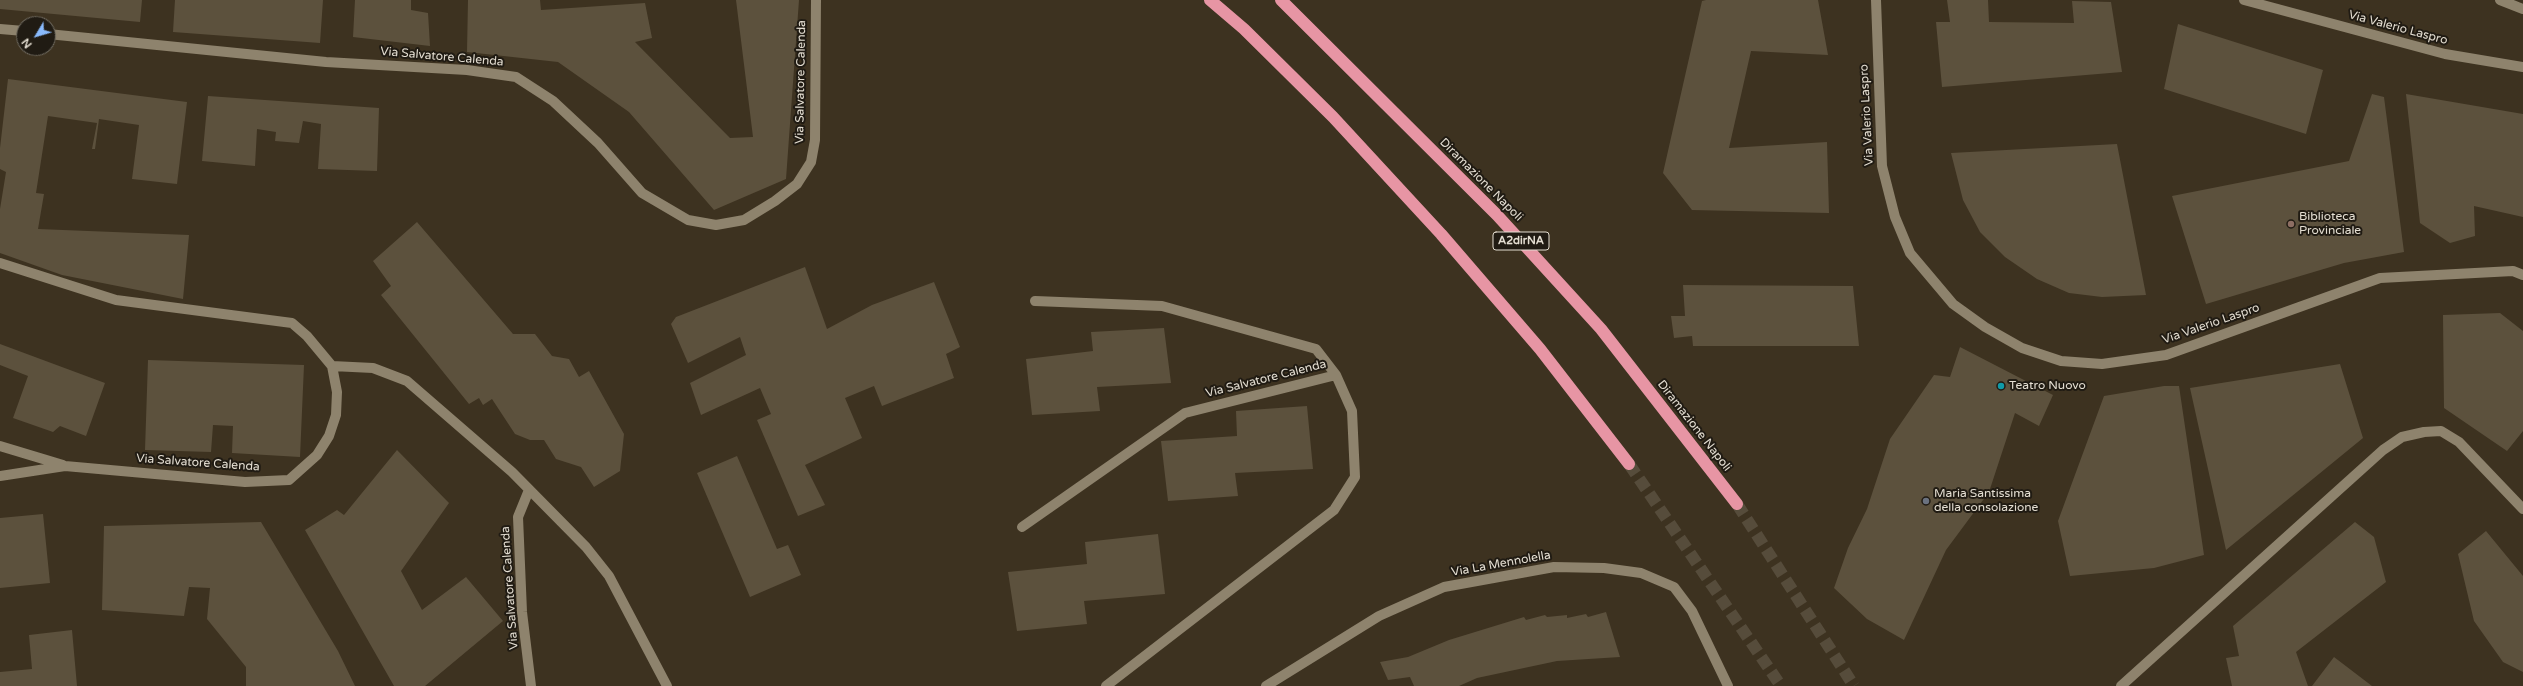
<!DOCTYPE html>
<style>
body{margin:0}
#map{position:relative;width:2523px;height:686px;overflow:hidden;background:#3d3220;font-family:"Varela Round",sans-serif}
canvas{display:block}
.north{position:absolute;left:16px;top:16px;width:40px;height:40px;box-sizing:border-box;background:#201b13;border:1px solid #6e695f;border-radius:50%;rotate:232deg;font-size:11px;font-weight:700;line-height:16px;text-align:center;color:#e4ded2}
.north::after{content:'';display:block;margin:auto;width:14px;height:18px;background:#89bafc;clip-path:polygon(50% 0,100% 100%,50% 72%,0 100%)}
</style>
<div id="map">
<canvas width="2523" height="686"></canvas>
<div class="north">N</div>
</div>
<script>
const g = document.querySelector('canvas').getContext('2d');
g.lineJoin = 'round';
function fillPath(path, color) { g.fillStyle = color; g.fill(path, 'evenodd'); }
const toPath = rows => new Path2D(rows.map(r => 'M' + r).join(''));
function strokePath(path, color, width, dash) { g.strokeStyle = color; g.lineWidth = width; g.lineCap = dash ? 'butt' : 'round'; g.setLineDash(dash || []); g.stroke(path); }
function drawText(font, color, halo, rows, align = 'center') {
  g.font = font + ' "Varela Round",sans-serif'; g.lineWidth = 4; g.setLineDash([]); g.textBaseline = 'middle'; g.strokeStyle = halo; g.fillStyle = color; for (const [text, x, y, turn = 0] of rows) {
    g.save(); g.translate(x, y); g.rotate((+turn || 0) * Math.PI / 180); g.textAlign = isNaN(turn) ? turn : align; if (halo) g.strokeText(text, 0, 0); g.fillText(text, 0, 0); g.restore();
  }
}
fillPath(toPath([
 [0,0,142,0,140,22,0,9],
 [175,0,323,0,320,43,173,32],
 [355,0,411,0,411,10,428,13,430,46,353,37],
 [468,0,540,0,541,10,645,3,652,38,635,42,730,138,753,137,736,0,799,0,786,179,714,210,629,112,558,62,467,52],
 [1706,0,1818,0,1828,55,1751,51,1729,148,1827,142,1829,213,1692,210,1663,173,1702,1],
 [1947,0,1988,0,1989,22,2074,23,2072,1,2111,2,2122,72,1942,87,1936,22,1950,22],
 [2178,24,2323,70,2306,134,2164,89],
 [8,79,187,102,177,184,132,179,139,125,99,119,95,149,92,149,97,123,48,116,36,193,44,194,38,229,189,235,183,299,62,275,0,253,0,209,6,172,0,169,0,148],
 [2372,94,2384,97,2404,252,2344,263,2206,304,2172,196,2349,161],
 [2406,94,2523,114,2523,217,2474,206,2475,236,2450,243,2420,223],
 [208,96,379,108,377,171,318,169,321,124,303,121,299,143,275,141,276,132,257,129,255,166,202,161],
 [2117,144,2146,295,2102,297,2069,293,2037,279,2005,257,1980,232,1963,200,1951,153],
 [417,222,513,334,535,334,552,356,569,359,579,377,589,371,624,434,620,471,594,487,581,467,556,459,544,440,530,440,515,434,492,399,483,405,479,398,469,404,381,295,391,286,373,261],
 [805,267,827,329,872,305,934,282,960,347,946,354,954,378,882,406,874,386,845,398,862,438,805,465,825,505,798,516,757,420,771,414,760,388,701,415,690,383,746,355,740,337,688,363,671,324,676,317],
 [1683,285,1853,286,1859,346,1693,346,1692,336,1674,338,1671,316,1685,316],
 [2500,313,2523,331,2523,431,2507,451,2444,408,2443,315],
 [1164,328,1171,383,1097,387,1100,411,1032,415,1026,359,1093,351,1091,332],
 [0,344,105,383,86,436,60,426,53,432,13,418,28,376,0,365],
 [1960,347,2053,395,2039,426,2015,413,1989,492,1946,550,1904,640,1867,619,1834,588,1848,548,1867,509,1890,439,1934,375,1950,377],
 [148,360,304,365,300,457,232,453,233,426,213,425,211,452,145,450],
 [2340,364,2363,438,2226,550,2190,388],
 [2164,386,2179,386,2204,555,2154,568,2070,576,2058,521,2104,396],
 [1307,406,1313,469,1235,473,1238,496,1168,501,1161,441,1237,436,1236,411],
 [397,450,449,503,401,571,422,610,466,577,503,621,425,686,394,686,305,530,337,510,344,515],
 [737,456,777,549,788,545,801,575,750,597,697,473],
 [43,514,50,583,0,588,0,518],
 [261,522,338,651,355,686,246,686,246,667,207,619,210,588,189,587,184,616,102,610,104,526],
 [2355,522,2374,537,2386,582,2296,652,2308,686,2232,686,2226,658,2239,656,2233,626],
 [2486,531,2523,576,2523,672,2503,662,2474,621,2458,554],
 [1158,534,1165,594,1084,601,1087,624,1017,631,1008,572,1087,564,1085,542],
 [1606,612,1620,657,1557,661,1477,678,1459,686,1414,686,1410,677,1388,680,1380,662,1408,657,1449,640,1524,617,1526,620,1545,615,1547,617,1567,615,1567,618,1586,614,1588,617],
 [72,630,77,686,0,686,0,672,32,669,29,635],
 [2334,657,2372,686,2312,686]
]), '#5c513d');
strokePath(toPath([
 [1629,464,1781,686],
 [1737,504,1854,686]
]), '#564c3b', 12, [12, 6]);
strokePath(toPath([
 [1876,0,1882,166,1895,217,1910,253,1953,304,1985,327,2022,348,2061,361,2102,364,2166,355,2380,278,2513,271,2523,275],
 [2244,0,2445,54,2523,67],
 [2500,0,2523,9],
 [0,29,24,31],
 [48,34,326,62,467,70,516,77,553,101,598,143,642,193,688,220,716,225,744,220,775,201,797,184,811,162,815,140,816,0],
 [0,263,116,300,292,323,307,336,332,366,337,392,336,415,329,436,317,455,289,480,245,482,65,466,0,476],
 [1035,301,1162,306,1316,349,1336,375],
 [332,366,373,368,407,381,512,472,586,547,609,576,667,686],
 [0,446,63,465],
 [529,490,518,517,522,612,531,686],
 [1022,527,1185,413,1336,375,1352,411,1355,477,1334,510,1106,686],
 [1266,686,1379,616,1444,587,1554,567,1604,568,1641,573,1674,587,1692,611,1728,686],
 [2121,686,2383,450,2402,437,2424,432,2441,431,2459,442,2523,509]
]), '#8e836d', 10);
strokePath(toPath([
 [1210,0,1244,29,1333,117,1441,234,1540,349,1629,464],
 [1281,0,1497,215,1601,329,1737,504]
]), '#e795a4', 12);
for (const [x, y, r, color] of [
 [2291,224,4,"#8d6e63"],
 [2001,386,4,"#0f9aa8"],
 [1926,501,4,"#6b7280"]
]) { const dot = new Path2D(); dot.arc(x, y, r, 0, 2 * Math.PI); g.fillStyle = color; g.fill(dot); strokePath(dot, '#201b13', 1.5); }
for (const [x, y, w] of [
 [1521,241,56]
]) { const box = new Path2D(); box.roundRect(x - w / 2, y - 9, w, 18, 3); g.fillStyle = '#201b13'; g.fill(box); strokePath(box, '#e4ded2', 1); }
drawText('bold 11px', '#e4ded2', null, [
 ["A2dirNA",1521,241]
]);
drawText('12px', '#e4ded2', '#201b13', [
 ["Via Valerio Laspro",2398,28,15],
 ["Via Salvatore Calenda",442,57,5],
 ["Via Salvatore Calenda",801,82,-89],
 ["Via Valerio Laspro",1867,115,-93],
 ["Diramazione Napoli",1481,180,45],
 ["Via Valerio Laspro",2211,324,-19],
 ["Via Salvatore Calenda",1266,379,-14],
 ["Diramazione Napoli",1694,426,52],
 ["Via Salvatore Calenda",198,463,4],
 ["Via La Mennolella",1501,564,-10],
 ["Via Salvatore Calenda",510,588,-94]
]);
drawText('12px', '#e4ded2', '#201b13', [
 ["Biblioteca",2299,217],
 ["Provinciale",2299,231],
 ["Teatro Nuovo",2009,386],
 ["Maria Santissima",1934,494],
 ["della consolazione",1934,508]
], 'left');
</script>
